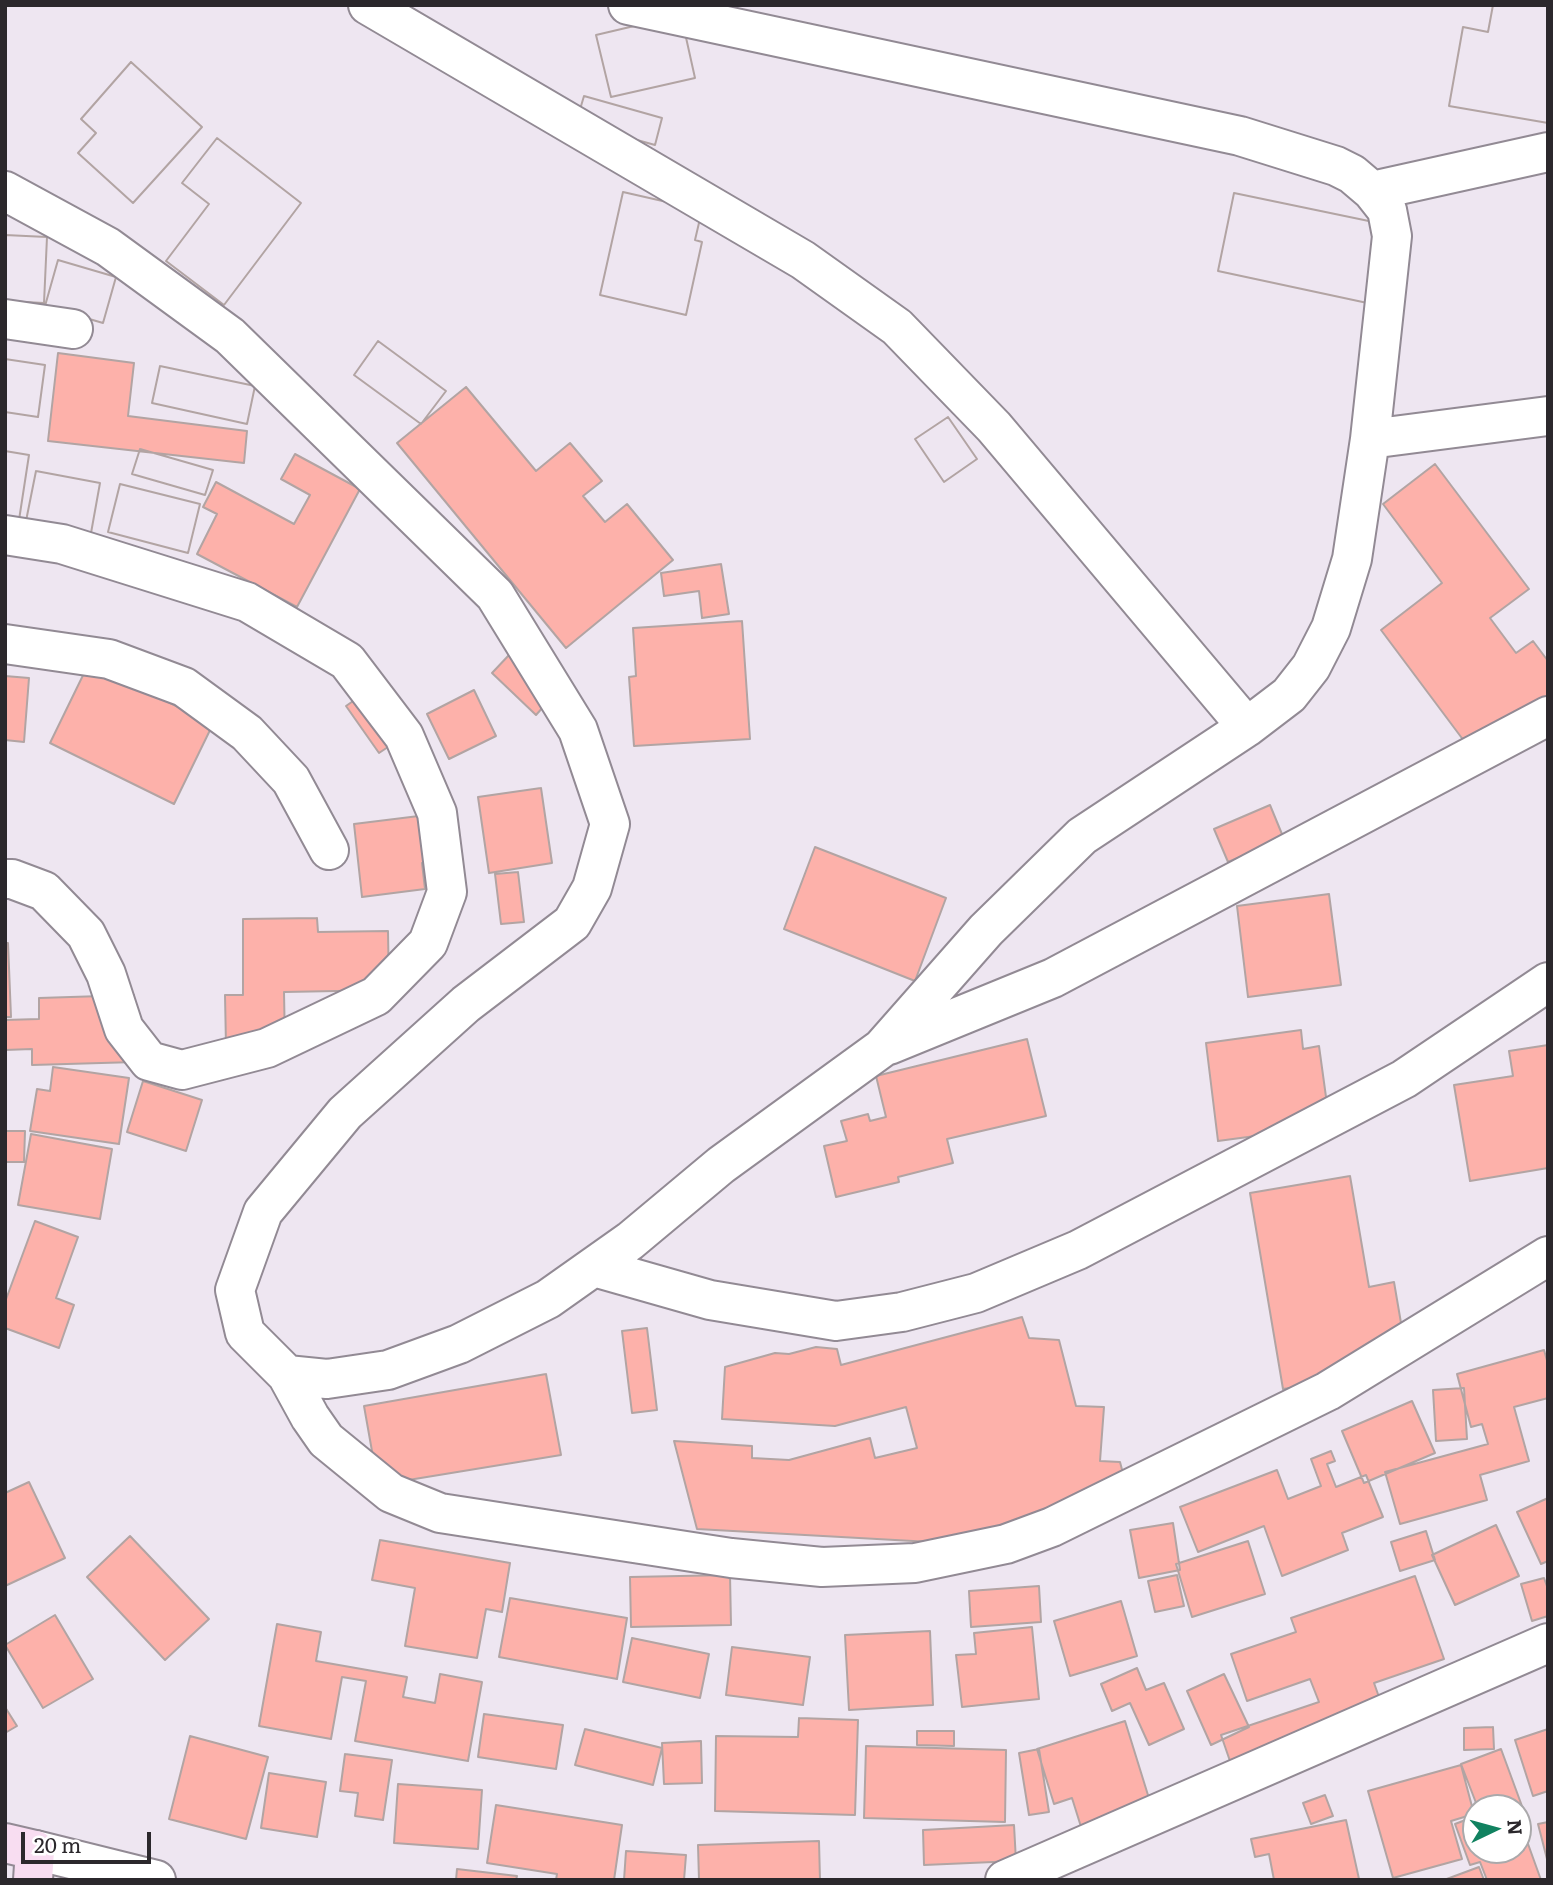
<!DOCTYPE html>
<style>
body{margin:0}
#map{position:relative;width:1553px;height:1885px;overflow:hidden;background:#eee6f1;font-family:Literata,serif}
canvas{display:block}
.frame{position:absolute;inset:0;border:7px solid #2b282c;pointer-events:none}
.north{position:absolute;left:1462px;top:1794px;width:70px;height:70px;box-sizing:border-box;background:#fff;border:2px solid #aaa9ab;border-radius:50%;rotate:85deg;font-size:19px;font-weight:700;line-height:28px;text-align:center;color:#2b282c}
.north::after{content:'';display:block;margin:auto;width:24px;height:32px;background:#118260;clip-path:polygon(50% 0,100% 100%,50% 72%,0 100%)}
.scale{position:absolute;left:21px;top:1832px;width:130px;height:32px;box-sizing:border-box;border:4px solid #2b282c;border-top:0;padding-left:9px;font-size:21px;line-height:24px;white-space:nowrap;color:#2b282c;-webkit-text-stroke:5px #fff;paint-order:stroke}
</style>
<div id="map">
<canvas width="1553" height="1885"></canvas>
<div class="frame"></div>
<div class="north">N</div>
<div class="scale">20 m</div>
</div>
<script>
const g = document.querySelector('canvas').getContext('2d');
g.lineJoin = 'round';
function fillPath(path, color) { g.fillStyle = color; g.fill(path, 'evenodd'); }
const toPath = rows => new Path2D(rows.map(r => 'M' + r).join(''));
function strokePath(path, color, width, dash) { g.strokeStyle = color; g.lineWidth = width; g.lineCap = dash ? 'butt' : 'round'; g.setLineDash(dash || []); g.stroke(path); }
const building = toPath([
 [1493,5,1548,5,1548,123,1449,106,1463,27,1488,32,1493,5],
 [1493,5,1548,5,1548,123,1449,106,1463,27,1488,32,1493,5],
 [681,15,695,78,611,97,596,35,681,15],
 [681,15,695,78,611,97,596,35,681,15],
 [131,62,202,127,133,203,78,153,96,133,81,119,131,62],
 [131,62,202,127,133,203,78,153,96,133,81,119,131,62],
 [584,96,662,118,655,145,576,123,584,96],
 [584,96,662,118,655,145,576,123,584,96],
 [217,138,301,203,224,305,166,261,209,204,182,183,217,138],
 [217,138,301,203,224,305,166,261,209,204,182,183,217,138],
 [623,192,702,210,695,240,702,242,686,315,600,295,623,192],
 [623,192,702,210,695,240,702,242,686,315,600,295,623,192],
 [1234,193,1388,225,1372,304,1218,271,1234,193],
 [1234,193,1388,225,1372,304,1218,271,1234,193],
 [5,235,47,237,44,303,5,301,5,235],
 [5,235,47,237,44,303,5,301,5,235],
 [58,260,116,277,103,323,45,306,58,260],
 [58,260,116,277,103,323,45,306,58,260],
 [378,341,446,391,421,424,354,375,378,341],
 [378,341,446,391,421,424,354,375,378,341],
 [58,353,134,363,128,416,247,431,244,463,48,441,58,353],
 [5,359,45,365,38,417,5,412,5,359],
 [5,359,45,365,38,417,5,412,5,359],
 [160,366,255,386,247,424,152,403,160,366],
 [160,366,255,386,247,424,152,403,160,366],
 [466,387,536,471,570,443,602,481,583,496,605,522,627,504,673,560,566,648,397,443,466,387],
 [948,417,977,459,944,482,915,439,948,417],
 [948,417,977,459,944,482,915,439,948,417],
 [140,449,213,470,205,495,132,474,140,449],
 [140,449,213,470,205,495,132,474,140,449],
 [5,451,29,455,19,520,5,518,5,451],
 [5,451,29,455,19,520,5,518,5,451],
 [295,454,360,489,297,607,197,554,217,514,203,507,216,482,294,524,310,495,281,479,295,454],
 [1435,464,1529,589,1490,618,1516,653,1533,641,1548,661,1548,722,1485,769,1381,630,1442,583,1383,504,1435,464],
 [36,471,100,483,91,533,26,521,36,471],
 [36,471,100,483,91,533,26,521,36,471],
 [120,484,200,504,188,553,108,532,120,484],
 [120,484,200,504,188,553,108,532,120,484],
 [721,564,729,614,702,618,699,591,664,596,661,573,721,564],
 [742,621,750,739,634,746,629,677,636,676,633,628,742,621],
 [509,655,552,697,536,715,492,673,509,655],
 [89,663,213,724,174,804,50,743,89,663],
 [5,676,29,678,24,742,5,740,5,676],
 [373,687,406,735,379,753,346,706,373,687],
 [474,690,496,736,449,759,427,714,474,690],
 [541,788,552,863,489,873,478,797,541,788],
 [1270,805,1284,839,1228,862,1214,829,1270,805],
 [435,814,440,861,422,863,425,889,362,897,354,824,435,814],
 [815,847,946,898,915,981,784,929,815,847],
 [518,872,524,922,501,924,495,874,518,872],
 [1329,894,1341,985,1248,997,1237,906,1329,894],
 [317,918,318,932,388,931,389,990,284,992,285,1046,226,1046,225,995,243,995,243,919,317,918],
 [5,943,8,943,11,1017,5,1017,5,943],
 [134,995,136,1062,32,1065,32,1049,5,1050,5,1020,39,1019,39,998,134,995],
 [1301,1030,1303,1049,1319,1046,1330,1126,1218,1141,1206,1043,1301,1030],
 [1027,1039,1046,1116,947,1139,953,1163,898,1177,899,1182,836,1197,824,1146,847,1141,841,1121,868,1114,870,1121,886,1117,876,1076,1027,1039],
 [1548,1045,1548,1168,1470,1181,1454,1085,1513,1076,1509,1051,1548,1045],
 [53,1067,129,1078,119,1144,30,1131,37,1089,50,1091,53,1067],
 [143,1081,202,1100,186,1151,127,1132,143,1081],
 [5,1131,25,1131,24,1162,5,1162,5,1131],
 [31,1134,112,1149,100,1219,18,1205,31,1134],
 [1350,1176,1369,1287,1394,1282,1407,1358,1335,1381,1283,1389,1250,1193,1350,1176],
 [35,1221,78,1237,56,1298,74,1305,59,1348,5,1328,5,1302,35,1221],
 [1022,1317,1029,1338,1059,1340,1076,1406,1104,1407,1100,1461,1120,1462,1129,1496,949,1543,697,1529,674,1441,752,1446,752,1458,789,1460,870,1438,875,1458,917,1448,906,1407,835,1426,722,1419,725,1367,775,1353,789,1354,816,1347,837,1349,841,1365,1022,1317],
 [647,1328,657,1410,632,1413,622,1331,647,1328],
 [1544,1350,1548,1364,1548,1398,1514,1407,1529,1461,1480,1475,1487,1500,1400,1524,1385,1472,1488,1444,1482,1424,1471,1427,1457,1374,1544,1350],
 [546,1374,561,1455,378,1485,364,1406,546,1374],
 [1464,1388,1467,1439,1436,1441,1433,1390,1464,1388],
 [1412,1401,1435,1453,1364,1483,1342,1431,1412,1401],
 [1331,1451,1335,1461,1327,1464,1336,1487,1366,1475,1383,1517,1342,1533,1348,1550,1282,1576,1264,1526,1198,1552,1180,1507,1277,1470,1288,1499,1321,1486,1311,1459,1331,1451],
 [29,1482,65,1558,5,1586,5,1493,29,1482],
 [1548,1498,1548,1561,1541,1564,1517,1512,1548,1498],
 [1173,1523,1180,1570,1139,1578,1130,1530,1173,1523],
 [1496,1525,1519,1576,1455,1605,1432,1555,1496,1525],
 [1426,1531,1435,1560,1400,1571,1391,1542,1426,1531],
 [130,1536,209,1619,165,1660,87,1577,130,1536],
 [380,1540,510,1563,502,1612,486,1609,477,1658,405,1646,415,1588,372,1580,380,1540],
 [1248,1541,1265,1594,1192,1617,1176,1564,1248,1541],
 [730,1575,731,1625,631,1627,630,1577,730,1575],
 [1177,1575,1184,1606,1155,1612,1148,1581,1177,1575],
 [1415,1576,1444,1659,1374,1683,1384,1711,1231,1764,1221,1735,1319,1702,1310,1679,1247,1701,1231,1654,1296,1632,1291,1618,1415,1576],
 [1544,1578,1548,1589,1548,1616,1532,1621,1521,1584,1544,1578],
 [1039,1586,1041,1622,971,1627,969,1591,1039,1586],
 [510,1598,627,1618,617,1679,499,1657,510,1598],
 [1121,1601,1137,1656,1070,1676,1054,1621,1121,1601],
 [55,1615,93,1679,43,1708,5,1645,55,1615],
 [277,1624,321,1632,316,1661,407,1677,403,1697,435,1703,440,1674,482,1682,468,1761,355,1741,366,1681,342,1677,331,1739,259,1726,277,1624],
 [1032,1627,1039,1699,962,1707,956,1655,976,1654,974,1633,1032,1627],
 [930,1631,933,1705,849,1710,845,1635,930,1631],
 [632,1638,709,1654,700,1698,623,1682,632,1638],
 [732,1647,810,1657,803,1705,726,1695,732,1647],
 [1137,1668,1146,1690,1164,1683,1184,1729,1149,1745,1130,1703,1112,1711,1101,1684,1137,1668],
 [1224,1674,1249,1727,1211,1745,1187,1691,1224,1674],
 [5,1707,17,1726,5,1733,5,1707],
 [484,1714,563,1725,556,1769,478,1757,484,1714],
 [799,1718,858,1720,855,1815,715,1811,716,1736,798,1737,799,1718],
 [1125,1721,1152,1808,1082,1830,1072,1798,1054,1804,1037,1749,1125,1721],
 [1493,1727,1494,1749,1464,1750,1464,1728,1493,1727],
 [585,1729,662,1748,653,1785,575,1765,585,1729],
 [1548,1729,1548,1791,1533,1796,1515,1740,1548,1729],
 [917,1731,954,1731,954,1746,917,1745,917,1731],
 [190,1736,268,1757,246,1839,169,1819,190,1736],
 [701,1741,702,1783,664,1784,662,1743,701,1741],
 [866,1746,1006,1750,1005,1822,864,1818,866,1746],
 [1039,1749,1049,1812,1029,1815,1019,1753,1039,1749],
 [1501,1749,1526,1817,1518,1820,1518,1808,1478,1808,1461,1764,1501,1749],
 [345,1754,392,1760,383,1820,355,1816,358,1793,340,1791,345,1754],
 [1461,1765,1474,1814,1451,1821,1462,1859,1393,1878,1368,1791,1461,1765],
 [269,1773,326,1782,317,1837,261,1828,269,1773],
 [398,1784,482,1790,478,1849,394,1843,398,1784],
 [1325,1795,1333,1816,1311,1824,1303,1803,1325,1795],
 [496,1805,622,1825,614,1880,556,1880,557,1874,487,1863,496,1805],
 [1476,1816,1476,1850,1518,1850,1518,1831,1523,1830,1541,1880,1487,1880,1480,1862,1470,1865,1455,1824,1476,1816],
 [1346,1820,1359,1879,1274,1880,1269,1854,1255,1857,1251,1839,1346,1820],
 [1548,1822,1548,1863,1538,1824,1548,1822],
 [1014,1825,1016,1861,924,1865,923,1830,1014,1825],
 [819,1841,820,1880,699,1880,698,1845,819,1841],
 [626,1851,686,1855,684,1880,624,1880,626,1851],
 [1479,1867,1484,1880,1444,1880,1479,1867],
 [457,1869,517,1876,516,1880,456,1880,457,1869]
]);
fillPath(building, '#fdb1aa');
strokePath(building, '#b2a4a3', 2);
const minor = toPath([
 [368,5,803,260,897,327,994,427,1247,727],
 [5,191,108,247,230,336,495,595,578,730,610,824,592,888,572,923,466,1004,345,1113,263,1212,235,1290,245,1333,287,1375,327,1379,388,1370,459,1344,548,1299,630,1241,721,1165,882,1048,986,930,1082,836,1247,727,1289,695,1311,667,1331,628,1352,559,1370,439,1392,236,1387,210,1372,191,1352,174,1336,166,1240,136,628,5],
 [1372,191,1548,152],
 [5,319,73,329],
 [1370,439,1548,416],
 [5,535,62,544,247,602,347,661,404,736,437,813,447,892,428,943,376,996,267,1048,182,1070,149,1061,124,1029,106,974,86,934,44,891,12,879,5,879],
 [5,644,109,659,184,687,247,733,291,780,329,850],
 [889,1045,1053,978,1548,716],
 [594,1267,710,1300,836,1321,902,1312,976,1293,1078,1250,1404,1079,1548,982],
 [287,1375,310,1417,326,1440,391,1493,440,1513,731,1558,822,1567,915,1563,1006,1544,1052,1527,1328,1391,1548,1256],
 [35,1850,156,1880],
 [1005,1880,1548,1643]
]);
const secondary = toPath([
 [5,1843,35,1850,33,1880]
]);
strokePath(minor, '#928a94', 42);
strokePath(secondary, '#928a94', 42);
strokePath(minor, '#fff', 38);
strokePath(secondary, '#f8ddf1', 38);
</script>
